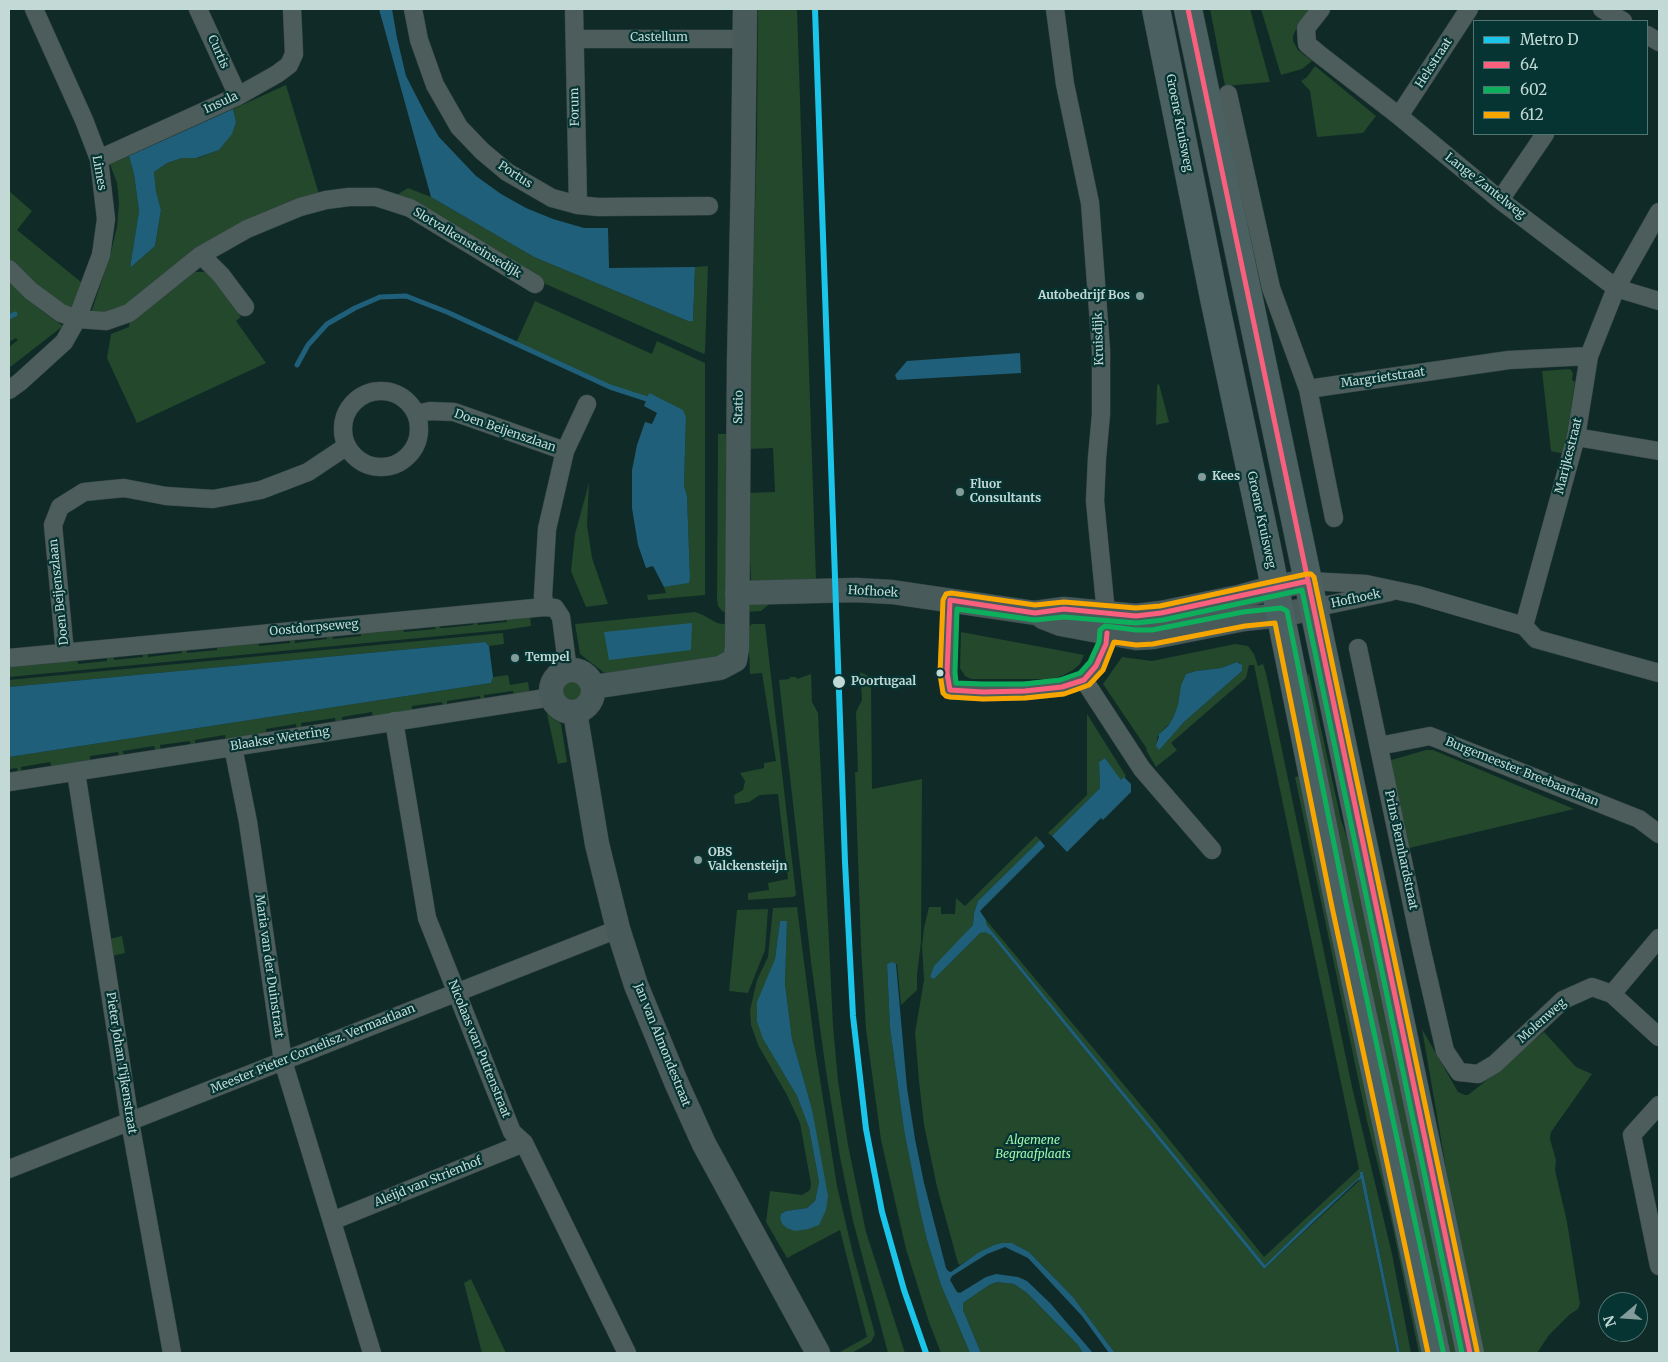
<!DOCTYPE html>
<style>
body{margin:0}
#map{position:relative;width:1668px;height:1362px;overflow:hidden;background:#102a28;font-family:Merriweather,serif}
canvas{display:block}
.frame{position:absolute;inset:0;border:10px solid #c2d9d6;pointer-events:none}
.legend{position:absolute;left:1473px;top:20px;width:175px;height:115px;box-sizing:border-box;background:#063432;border:1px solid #517674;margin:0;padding:6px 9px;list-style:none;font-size:15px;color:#c2d9d6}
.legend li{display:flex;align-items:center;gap:10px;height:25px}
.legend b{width:25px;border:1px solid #517674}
.north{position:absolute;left:1598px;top:1292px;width:50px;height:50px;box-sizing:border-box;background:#063432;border:1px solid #517674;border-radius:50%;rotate:252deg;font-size:14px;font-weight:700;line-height:20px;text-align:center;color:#c2d9d6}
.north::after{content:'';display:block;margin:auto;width:18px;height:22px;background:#849c99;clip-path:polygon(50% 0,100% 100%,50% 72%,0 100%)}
</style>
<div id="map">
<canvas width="1668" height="1362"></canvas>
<div class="frame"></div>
<ul class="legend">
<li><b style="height:6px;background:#1bc5e9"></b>Metro D</li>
<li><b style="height:6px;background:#f8607d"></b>64</li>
<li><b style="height:6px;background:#0daf5c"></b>602</li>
<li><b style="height:6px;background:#f7a600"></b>612</li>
</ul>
<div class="north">N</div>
</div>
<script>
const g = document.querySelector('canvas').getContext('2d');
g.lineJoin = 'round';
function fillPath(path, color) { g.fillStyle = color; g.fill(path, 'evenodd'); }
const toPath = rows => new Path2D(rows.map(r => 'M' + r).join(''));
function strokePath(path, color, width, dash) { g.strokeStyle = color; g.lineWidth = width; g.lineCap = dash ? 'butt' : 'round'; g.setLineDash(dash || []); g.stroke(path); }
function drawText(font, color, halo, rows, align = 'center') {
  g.font = font + ' Merriweather,serif'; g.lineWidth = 4.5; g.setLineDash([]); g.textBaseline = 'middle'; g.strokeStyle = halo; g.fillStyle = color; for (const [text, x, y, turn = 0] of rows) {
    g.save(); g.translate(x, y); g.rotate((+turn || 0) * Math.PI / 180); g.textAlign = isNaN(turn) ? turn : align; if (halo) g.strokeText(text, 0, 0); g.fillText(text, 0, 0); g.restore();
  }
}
fillPath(toPath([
 [758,9,797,9,816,580,751,580,747,493,775,492,773,448,748,449,757,137],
 [1210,9,1250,9,1270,82,1225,86],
 [1261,9,1310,9,1298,25,1293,36,1293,41,1298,50,1312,61,1302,69,1281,75],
 [1315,66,1376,116,1363,133,1317,137,1310,91,1301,81,1307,77],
 [286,85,319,194,116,310,102,314,91,313,110,256,117,227,119,202,117,183,110,164,129,156,134,174,139,211,130,268,155,246,161,210,156,191,154,172,167,163,182,158,197,158,219,150,232,133,236,122,233,109],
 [408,188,431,197,534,257,688,321,693,321,695,267,708,266,705,352,704,354,541,282,395,196],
 [9,191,32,211,17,230,81,282,73,309,50,299,9,259],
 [191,272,206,272,216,283,241,317,236,321,266,363,137,423,107,358,111,334,129,327,130,318],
 [9,280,39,309,63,326,9,368,9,347,18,340,16,338,9,342],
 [535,301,652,354,657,341,705,363,705,595,648,600,647,595,666,593,664,587,688,583,690,578,687,496,684,486,686,417,649,394,647,399,610,387,516,343],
 [1570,369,1573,373,1572,380,1575,382,1564,454,1551,451,1542,371],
 [1159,384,1169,422,1156,425,1157,385],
 [718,434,730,434,728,613,722,611,718,606,717,600],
 [589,483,587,525,592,558,608,604,586,607,571,571,575,534],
 [772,602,761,611,745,612,746,604],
 [695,612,703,615,717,623,729,625,726,656,607,675,580,654,575,624],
 [530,614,531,626,503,630,9,677,9,664,77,658,78,664,107,661,107,655,113,654,114,660,143,657,143,651,147,651,148,657,182,653,181,647,187,647,187,653,217,650,217,644,258,640,259,646,290,643,290,637,294,637,295,643,327,639,327,633,332,633,333,639,361,636,361,630,403,626,404,632,435,629,435,623,439,623,440,628,443,628,473,625,473,619,477,619,478,625,507,622,507,616],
 [752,624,765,624,796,895,793,897,748,900,748,893,769,890,768,883,788,879,778,794,760,795,749,802,735,804,734,795,743,790,745,781,740,773,764,768,764,763,776,761,762,673,750,674,748,628],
 [961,632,1063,651,1084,655,1080,664,1073,670,1062,676,1050,679,971,679,965,676,960,668],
 [503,633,504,644,489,646,485,642,9,687,9,680],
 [1235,644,1248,646,1254,654,1258,666,1263,664,1266,673,1352,1087,1392,1254,1411,1353,1400,1353,1363,1172,1361,1177,1311,1220,1265,1265,986,924,986,920,1155,1122,1264,1257,1359,1169,1254,665,1249,665,1246,678,1171,743,1177,750,1156,767,1146,750,1147,749,1103,684,1122,657,1152,661],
 [1237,662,1240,663,1242,671,1184,722,1159,749,1157,740,1158,735,1171,722,1178,706,1181,685,1186,674,1196,671,1221,668],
 [860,672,871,677,872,789,922,779,921,942,917,975,917,990,901,1005,897,964,887,964,890,1028,904,1130,927,1240,941,1285,970,1353,941,1353,929,1322,906,1249,881,1140,866,1029,861,946,855,772,858,772,856,712,862,700],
 [811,674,812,702,818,713,833,1026,838,1081,848,1145,866,1232,905,1353,888,1353,853,1221,840,1157,826,1071,811,962,779,680,789,679,790,677,796,677,797,679],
 [1309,674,1341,820,1362,882,1461,1353,1446,1353,1304,676],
 [508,675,510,685,528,682,530,694,514,697,513,691,484,695,485,701,481,702,480,696,447,701,447,707,443,707,442,702,412,706,412,712,373,718,372,712,342,717,343,723,336,724,335,718,301,723,302,729,297,730,296,724,266,729,266,735,226,741,225,735,195,740,195,746,191,747,190,741,160,745,161,751,156,752,154,746,123,751,124,757,120,758,118,752,90,756,90,762,52,768,50,762,21,767,22,773,18,774,17,768,9,769,9,757,491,683,493,677],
 '562 691a10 10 0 1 1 20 0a10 10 0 1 1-20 0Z',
 [547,714,561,724,567,762,558,764],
 [1087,714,1126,776,1121,781,1105,758,1099,762,1100,788,1052,836,1048,833,1087,795],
 [1426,750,1433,750,1574,809,1405,849,1388,761],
 [1300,776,1427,1353,1419,1353,1390,1214,1367,1121,1295,777],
 [1036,836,1040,840,978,901,974,913,973,925,930,977,934,979,980,933,985,931,991,935,1264,1269,1361,1179,1397,1353,1115,1353,1073,1297,1029,1252,1012,1243,994,1245,960,1265,958,1263,937,1187,924,1125,919,1081,915,1033,924,980,922,946,924,928,929,907,941,907,941,914,955,914,956,898,965,906],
 [797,907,815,1048,837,1186,854,1258,875,1334,871,1342,852,1353,838,1353,867,1337,840,1230,787,1258,766,1222,770,1191,802,1195,810,1190,811,1184,800,1123,787,1095,758,1045,751,1025,750,1010,757,980,768,957,773,908],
 [780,921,787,921,785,984,792,1039,812,1109,826,1210,782,1224,780,1218,781,1214,786,1211,807,1208,815,1201,819,1182,809,1128,797,1096,763,1039,771,969,775,959],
 [768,909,765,950,748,993,729,991,737,910],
 [122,936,125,953,112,956,109,939],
 [1422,1029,1458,1092,1465,1095,1468,1095,1482,1084,1544,1032,1576,1067,1592,1074,1551,1132,1550,1139,1556,1160,1555,1170,1567,1222,1580,1304,1578,1309,1569,1315,1549,1335,1537,1353,1484,1353,1459,1243],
 [471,1279,506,1353,482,1353,464,1283],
 [997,1282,1014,1284,1027,1293,1078,1345,1083,1353,981,1353,963,1310,963,1303,989,1285]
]), '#23482b');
fillPath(toPath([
 [379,9,392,9,397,38,406,76,425,113,439,137,476,176,501,194,526,208,553,219,584,228,608,228,609,268,695,267,693,321,688,321,534,257,431,197],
 [233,109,236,122,232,134,219,150,196,158,182,158,167,163,154,172,156,191,161,210,155,246,130,268,139,211,134,174,129,156],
 [1020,353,1021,373,897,380,895,375,907,361],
 [649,393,683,410,686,417,684,486,687,496,690,578,689,583,664,587,653,566,646,568,638,545,632,508,632,470,637,445,645,422,652,424,657,413,644,406],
 [692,623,691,650,609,660,604,632],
 [485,642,489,646,493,677,491,683,9,757,9,687],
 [1237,662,1242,665,1242,671,1184,722,1159,750,1156,746,1159,736,1158,735,1168,726,1173,718,1178,705,1181,685,1186,674,1196,671,1221,668],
 [1105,758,1121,780,1124,777,1131,784,1131,792,1103,820,1101,818,1067,852,1052,836,1100,788,1099,762],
 [1040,840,1045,846,980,911,986,920,986,924,1265,1265,1311,1220,1360,1177,1360,1172,1363,1172,1400,1353,1397,1353,1361,1179,1357,1181,1264,1269,991,935,985,932,980,933,934,979,930,977,934,966,973,925,974,913,978,901],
 [780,921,787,921,785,984,792,1039,812,1109,828,1196,826,1210,819,1225,808,1229,795,1231,787,1228,782,1224,780,1218,781,1214,786,1211,807,1208,815,1201,819,1182,809,1128,797,1096,763,1039,757,1021,757,1002,775,959],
 [892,962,896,964,907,1088,915,1139,924,1183,946,1268,948,1271,951,1272,978,1253,994,1245,1002,1243,1012,1243,1029,1252,1073,1297,1115,1353,1109,1353,1082,1316,1028,1258,1005,1247,987,1254,952,1276,950,1280,957,1292,960,1293,986,1277,996,1274,1018,1277,1027,1281,1050,1303,1093,1353,1083,1353,1078,1345,1027,1293,1014,1284,997,1282,989,1285,963,1303,963,1310,981,1353,970,1353,941,1285,927,1240,920,1210,904,1130,890,1028,887,964]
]), '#205f7a');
strokePath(toPath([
 [9,317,15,314],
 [297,365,308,345,327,324,355,308,380,297,406,296,447,312,610,387,647,399]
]), '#205f7a', 5);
const street = toPath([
 [198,9,238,96],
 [413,9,419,40,435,85,459,127,482,151,507,172,552,198,578,205,598,207,709,206],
 [574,9,578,205],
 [1055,9,1065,84,1090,203,1101,350,1101,414,1097,458,1095,501,1106,613],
 [1321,9,1306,28,1307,44,1319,54,1399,116,1500,200,1616,288,1659,301],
 [1602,9,1623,21],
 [1647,35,1659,42],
 [575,39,744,39],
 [1228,94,1271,288,1308,389],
 [1399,116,1469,9],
 [99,159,238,96,277,74,289,65,294,54,292,9],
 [1500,200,1545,134],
 [201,255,221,275,245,307],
 [9,269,31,291,61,313,77,319,106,321,129,313,201,255,247,229,300,207,326,200,349,197,376,197,410,208,535,284],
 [9,390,20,382,64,342,77,319,101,255,106,219,99,159,84,120,34,9],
 '343 429a38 38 0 1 1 76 0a38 38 0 1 1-76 0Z',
 [416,414,430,411,454,412,565,451],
 [1576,437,1659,451],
 [1334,518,1308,389,1509,360,1589,356],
 [1308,581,1366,584,1418,595,1524,626,1536,639,1659,673],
 [950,600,947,673,950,690,983,692,1025,691,1062,687,1084,680,1096,666,1106,644,1107,633],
 [545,607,543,596,547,529,565,451,587,404],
 [1313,608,1390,592],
 [1524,626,1576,437,1589,356,1616,288,1659,212],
 [1358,648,1421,947,1445,1051,1459,1072,1478,1074,1495,1064,1563,1000,1592,987,1612,994,1659,938],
 [65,653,53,525,60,507,84,492,124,488,166,496,213,499,261,490,308,472,347,446],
 [9,658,545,607,555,608,561,617,568,671],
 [1084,680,1142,769,1212,850],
 [394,721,427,918,512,1132,524,1143,627,1353],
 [1379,746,1430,736,1639,819,1659,834],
 [233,747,248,822,283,1061,372,1353],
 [76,772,130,1122,172,1353],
 [9,782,552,697],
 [1612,994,1659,1037],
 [1659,1105,1632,1135,1659,1266],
 [9,1169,618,929],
 [332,1221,524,1143]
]);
const secondary = toPath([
 [737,593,856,590,892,592,1035,613,1064,609,1136,616,1161,613,1239,597,1275,587,1308,581],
 [1043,617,1061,624,1136,638,1153,637,1244,619,1281,615,1313,608],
 '551 691a21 21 0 1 1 42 0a21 21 0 1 1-42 0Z',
 [593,687,720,668,735,660,737,648,739,363,743,176,745,9],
 [575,712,597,844,618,929,636,985,676,1082,704,1144,818,1353]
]);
const primary = toPath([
 [1156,9,1214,298,1266,543,1339,905,1436,1353],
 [1188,9,1470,1353]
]);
strokePath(street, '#344644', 19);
strokePath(secondary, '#344644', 25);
strokePath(primary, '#344644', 29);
strokePath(street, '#4c5d5b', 18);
strokePath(secondary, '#485a5a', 24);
strokePath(primary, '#4b6060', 28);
strokePath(toPath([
 [1188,9,1470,1353],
 [950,600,1035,613,1064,609,1136,616,1161,613,1308,581],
 [950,600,947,673,950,690,983,692,1025,691,1062,687,1084,680,1096,666,1106,644,1107,633]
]), '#f8607d', 5);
strokePath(toPath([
 [1443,1351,1346,903,1287,611,1281,608,1243,612,1152,630,1136,630,1105,626,1100,630,1099,642,1090,662,1080,673,1060,680,1025,684,983,684,956,683,955,672,957,609,1035,620,1064,617,1136,623,1163,620,1302,590,1462,1353]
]), '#0daf5c', 5);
strokePath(toPath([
 [1428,1353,1332,907,1275,623,1245,626,1153,644,1136,645,1114,642,1103,670,1089,685,1064,694,1025,698,983,699,950,697,946,696,943,693,940,674,943,600,946,594,951,593,1035,605,1064,602,1136,608,1160,606,1307,574,1311,574,1314,577,1477,1351]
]), '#f7a600', 5);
strokePath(toPath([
 [815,9,845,862,853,1016,866,1129,882,1212,904,1290,926,1353]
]), '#1bc5e9', 6);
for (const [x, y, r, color] of [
 [1140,296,5,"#849c99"],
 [1202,477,5,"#849c99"],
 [960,492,5,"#849c99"],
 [515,658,5,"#849c99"],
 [940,673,4.5,"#c2d9d6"],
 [839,682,7,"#c2d9d6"],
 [698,860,5,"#849c99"]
]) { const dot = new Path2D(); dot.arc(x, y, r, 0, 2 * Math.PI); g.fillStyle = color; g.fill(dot); strokePath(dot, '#063432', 2); }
drawText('12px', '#c2d9d6', '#063432', [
 ["Castellum",659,38],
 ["Curtis",218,52,66],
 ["Hekstraat",1434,63,-57],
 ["Insula",221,103,-25],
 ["Forum",575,107,-91],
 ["Groene Kruisweg",1179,123,79],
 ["Limes",99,173,80],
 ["Portus",515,175,33],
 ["Lange Zantelweg",1485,186,38],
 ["Slotvalkensteinsedijk",467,243,31],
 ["Kruisdijk",1099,339,-92],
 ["Margrietstraat",1383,378,-8],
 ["Statio",739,407,-89],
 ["Doen Beijenszlaan",505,431,19],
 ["Marijkestraat",1569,456,-76],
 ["Groene Kruisweg",1261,520,78],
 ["Doen Beijenszlaan",59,592,-96],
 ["Hofhoek",873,592,3],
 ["Hofhoek",1356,599,-12],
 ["Oostdorpseweg",314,628,-5],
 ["Blaakse Wetering",280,739,-9],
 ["Burgemeester Breebaartlaan",1522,772,22],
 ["Prins Bernhardstraat",1401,850,78],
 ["Maria van der Duinstraat",269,966,82],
 ["Molenweg",1542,1021,-42],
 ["Jan van Almondestraat",662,1045,68],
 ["Meester Pieter Cornelisz. Vermaatlaan",313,1049,-22],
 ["Nicolaas van Puttenstraat",479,1049,68],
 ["Pieter Johan Tijkenstraat",121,1063,81],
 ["Aleijd van Strienhof",428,1182,-22]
]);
drawText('bold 12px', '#c2d9d6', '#063432', [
 ["Autobedrijf Bos",1130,296,"right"],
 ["Kees",1212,477],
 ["Fluor",970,485],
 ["Consultants",970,499],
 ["Tempel",525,658],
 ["OBS",708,853],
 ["Valckensteijn",708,867]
], 'left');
drawText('bold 12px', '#c2d9d6', '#063432', [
 ["Poortugaal",851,682]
], 'left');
drawText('italic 12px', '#a0f6ab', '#063432', [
 ["Algemene",1033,1141],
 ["Begraafplaats",1033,1155]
]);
</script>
